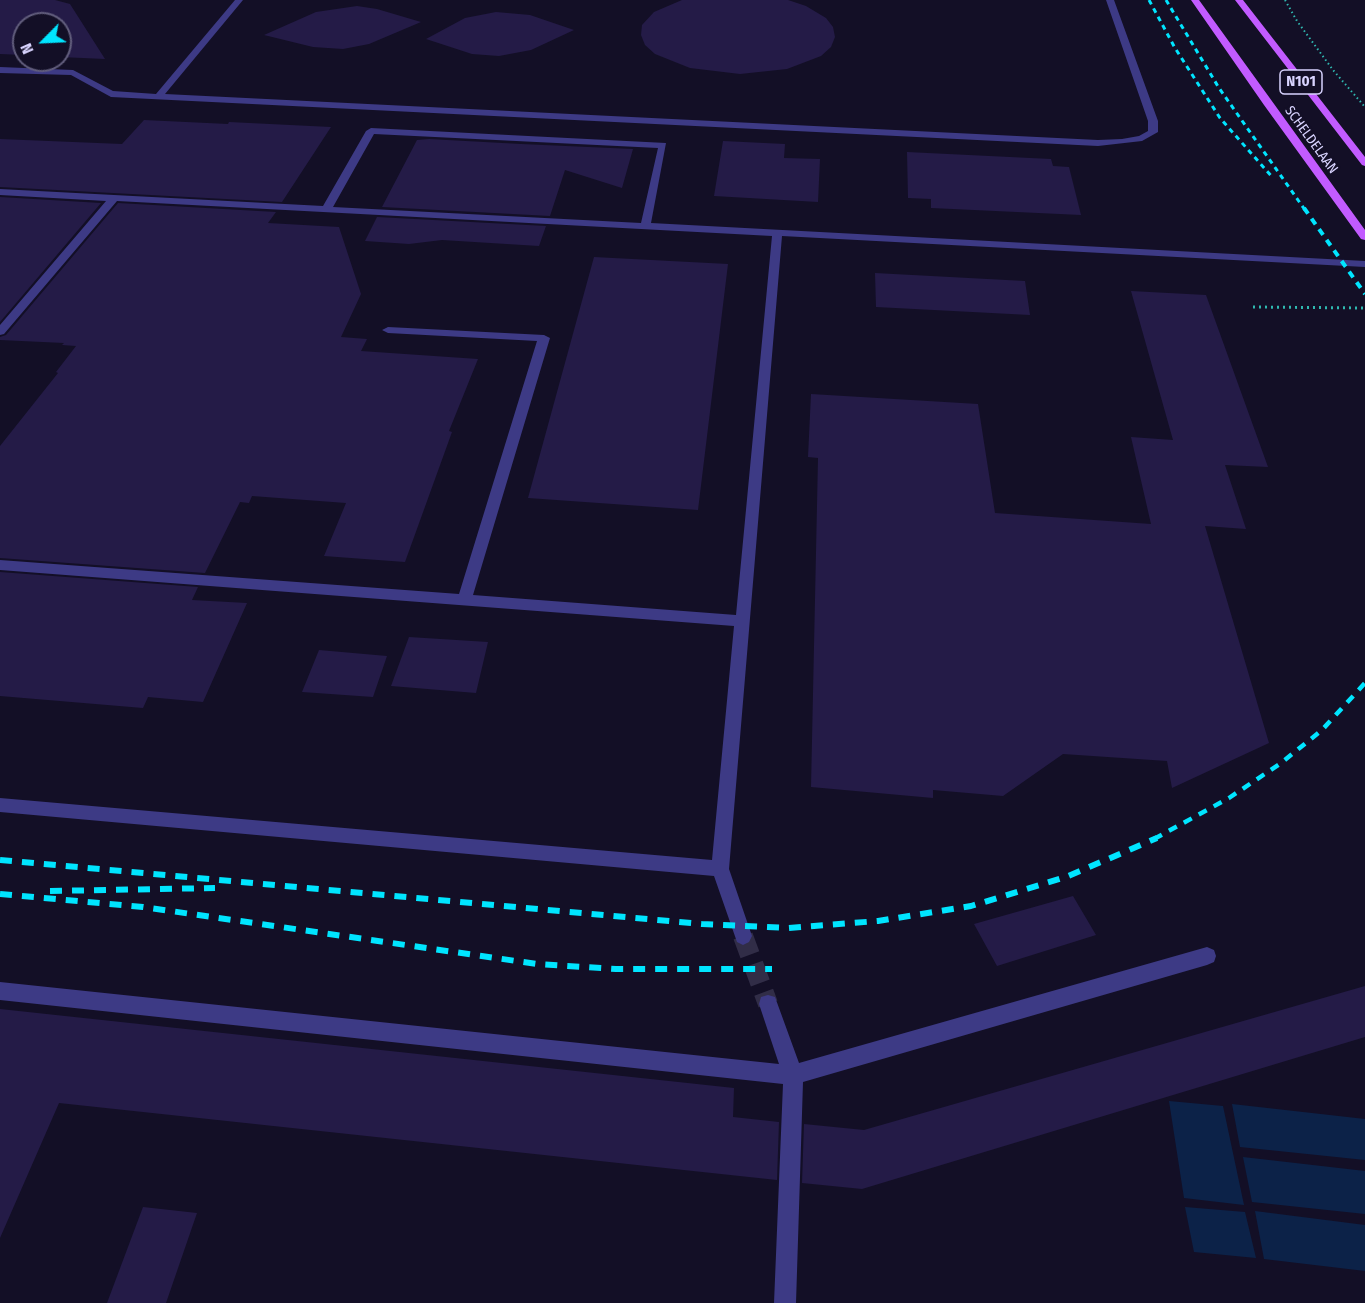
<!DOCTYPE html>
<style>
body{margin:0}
#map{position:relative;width:1365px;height:1303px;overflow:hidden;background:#130f26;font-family:"Fira Sans Condensed",sans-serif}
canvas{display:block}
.north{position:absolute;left:12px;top:12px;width:60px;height:60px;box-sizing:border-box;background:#130f26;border:2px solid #625e7d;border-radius:50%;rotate:246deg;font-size:16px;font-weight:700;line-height:24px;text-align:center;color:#d9d4ff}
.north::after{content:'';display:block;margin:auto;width:21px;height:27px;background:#00e5ff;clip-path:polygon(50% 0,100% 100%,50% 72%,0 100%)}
</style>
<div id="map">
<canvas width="1365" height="1303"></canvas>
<div class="north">N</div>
</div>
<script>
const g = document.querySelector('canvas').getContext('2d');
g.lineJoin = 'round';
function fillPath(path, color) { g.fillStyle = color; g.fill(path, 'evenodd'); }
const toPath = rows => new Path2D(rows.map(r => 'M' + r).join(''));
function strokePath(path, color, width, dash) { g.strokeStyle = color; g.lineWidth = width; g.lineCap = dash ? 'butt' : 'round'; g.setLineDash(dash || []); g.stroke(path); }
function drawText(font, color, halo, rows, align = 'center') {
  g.font = font + ' "Fira Sans Condensed",sans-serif'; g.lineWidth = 4.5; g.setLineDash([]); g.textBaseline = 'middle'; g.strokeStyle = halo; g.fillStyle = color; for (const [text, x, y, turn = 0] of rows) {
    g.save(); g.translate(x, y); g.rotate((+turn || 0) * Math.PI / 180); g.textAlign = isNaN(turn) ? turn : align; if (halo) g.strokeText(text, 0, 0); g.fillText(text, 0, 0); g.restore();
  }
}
fillPath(toPath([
 [1169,1101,1223,1106,1244,1205,1184,1198],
 [1232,1104,1365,1119,1365,1160,1240,1147],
 [1243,1157,1365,1171,1365,1214,1252,1202],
 [1185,1207,1245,1212,1256,1258,1194,1252],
 [1255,1211,1365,1225,1365,1271,1264,1259]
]), '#0c2248');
fillPath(toPath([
 [0,0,55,0,70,4,105,59,60,57,60,24,24,24,24,55,0,54],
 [682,0,788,0,806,6,826,18,833,27,835,37,831,47,821,56,787,69,740,74,690,68,655,54,645,45,641,35,642,25,654,12],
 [357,6,377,9,421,22,369,44,343,49,313,47,264,35,316,12],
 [496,12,530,15,574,30,531,50,499,56,472,54,426,39,465,18],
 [144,120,228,124,229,122,331,127,282,202,0,187,0,139,122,144],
 [429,139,521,144,633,149,622,188,565,170,550,216,382,207,417,140],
 [723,141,785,144,784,158,820,159,818,202,714,196],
 [907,152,1051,159,1053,166,1069,167,1081,215,931,208,931,199,908,198],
 [0,197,101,203,0,322],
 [118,203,276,212,268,223,339,227,361,294,341,337,367,339,361,351,478,359,449,431,452,432,405,562,324,556,346,503,252,496,249,503,240,502,205,573,0,558,0,446,58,373,56,372,76,346,62,345,64,343,0,340,0,337,6,335],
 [377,217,546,226,539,246,442,240,409,244,365,241],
 [594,257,728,264,698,510,528,498],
 [875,273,1025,281,1030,315,876,307],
 [1131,291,1206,295,1268,467,1225,465,1246,529,1205,526,1269,743,1172,788,1167,761,1063,754,1003,796,933,790,933,798,811,787,818,458,808,457,811,394,978,404,995,513,1151,524,1131,437,1173,440],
 [0,572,198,587,192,600,247,603,203,702,148,697,143,708,0,696],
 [409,637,488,642,476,693,391,686],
 [319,650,387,656,373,697,302,692],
 [1073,896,1096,935,997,966,974,924],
 [1365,986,1365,1037,862,1189,802,1183,804,1124,864,1130],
 [0,1009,734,1088,733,1117,779,1122,777,1180,59,1103,0,1238],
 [143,1207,197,1213,166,1303,107,1303]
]), '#241b47');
strokePath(toPath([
 [743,936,768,1004]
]), '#312d47', 20, [20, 10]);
strokePath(toPath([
 [1285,0,1297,21,1333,70,1365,107]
]), '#2fb8b0', 2, [1.5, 3]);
strokePath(toPath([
 [1253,307,1365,308]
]), '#2fb8b0', 3, [2, 4]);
fillPath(toPath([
 [235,0,243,0,165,94,1098,140,1122,139,1139,136,1148,131,1148,121,1106,0,1114,0,1158,121,1158,132,1142,141,1098,146,111,97,71,75,0,73,0,67,73,70,113,91,156,94,235,0],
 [371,128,666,143,651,223,1365,261,1365,267,782,236,729,869,752,936,749,942,743,945,737,942,714,876,0,812,0,798,712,860,734,626,0,570,0,560,459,594,537,341,388,333,382,330,388,327,544,335,550,338,473,595,736,615,772,236,117,201,4,334,0,335,0,325,106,201,0,195,0,189,323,206,366,131,371,128],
 [374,134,658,148,641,223,333,207,374,134],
 [1207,947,1214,950,1216,956,1214,962,1207,965,803,1082,796,1303,774,1303,783,1084,0,1000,0,982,779,1064,759,1004,761,997,768,995,775,997,799,1063,1207,947]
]), '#3d3a85');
fillPath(toPath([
 [1191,0,1199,0,1365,230,1365,240,1361,239,1264,105,1191,0],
 [1235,0,1243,0,1365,157,1365,166,1362,165,1235,0]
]), '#c25bff');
strokePath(toPath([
 [1149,0,1175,48,1220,118,1273,178],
 [1166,0,1219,88,1305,210]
]), '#00e5ff', 3, [5, 4.5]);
strokePath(toPath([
 [1304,208,1365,294]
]), '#00e5ff', 4, [7, 6]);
strokePath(toPath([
 [1154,839,1229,798,1281,763,1322,730,1365,683]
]), '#00e5ff', 4.5, [9, 8]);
strokePath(toPath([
 [0,860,702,924,788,928,878,921,971,906,1066,877,1157,838],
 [50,891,215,888],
 [0,894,143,907,537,964,616,969,772,969]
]), '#00e5ff', 6, [12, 10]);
drawText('14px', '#d9d4ff', '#130f26', [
 ["SCHELDELAAN",1311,140,54]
]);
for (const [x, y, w] of [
 [1301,82,42]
]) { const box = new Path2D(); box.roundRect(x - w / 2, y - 12, w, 24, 4.5); g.fillStyle = '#130f26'; g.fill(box); strokePath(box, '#d9d4ff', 1.5); }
drawText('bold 15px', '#d9d4ff', null, [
 ["N101",1301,82]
]);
</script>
